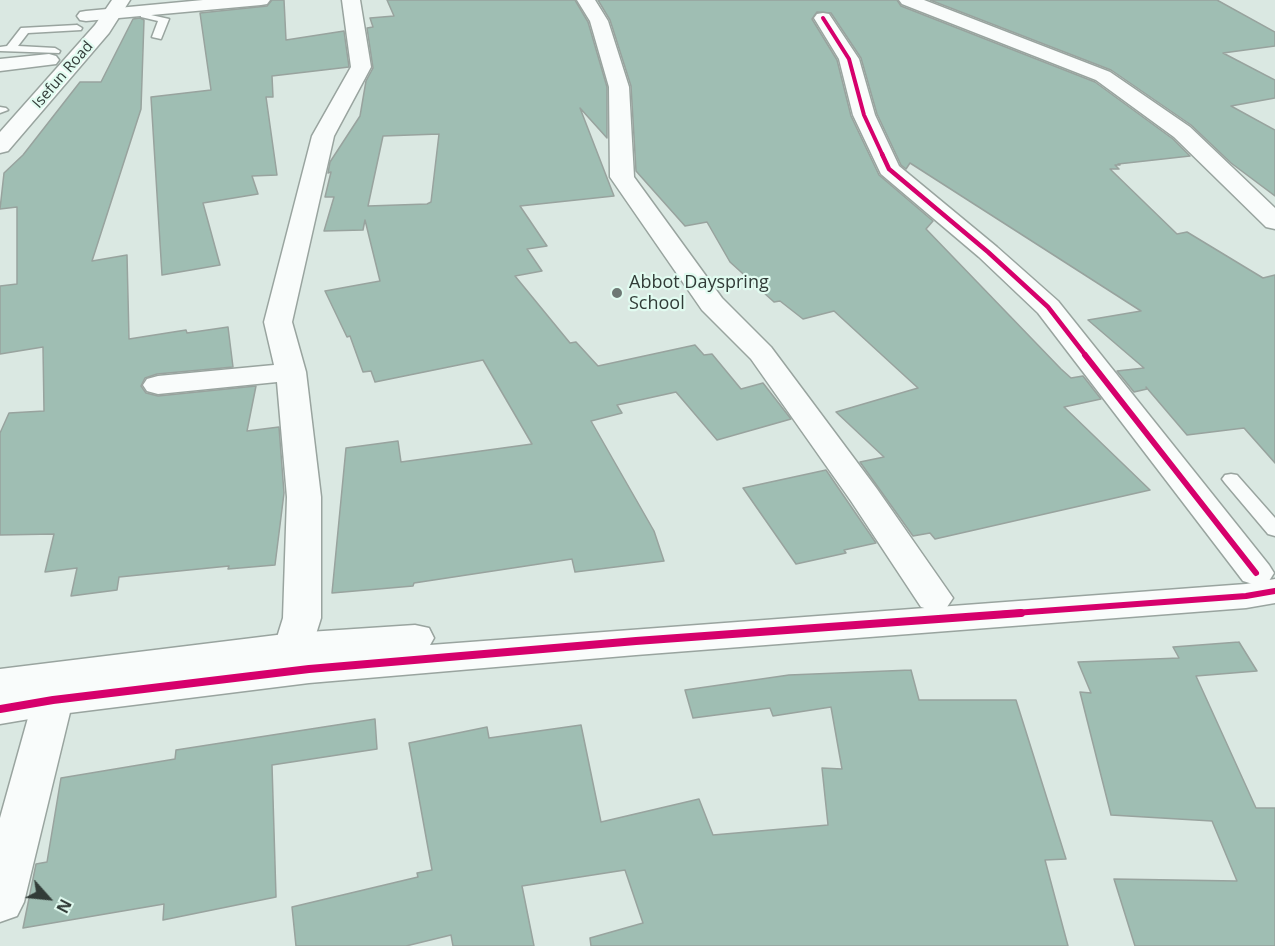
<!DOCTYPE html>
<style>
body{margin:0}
#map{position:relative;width:1275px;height:946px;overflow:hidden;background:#dae8e2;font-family:"Open Sans",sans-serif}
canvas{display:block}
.north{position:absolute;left:18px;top:868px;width:60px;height:60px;-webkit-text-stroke:4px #e1fbf0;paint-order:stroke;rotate:117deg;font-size:16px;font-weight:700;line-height:24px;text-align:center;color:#323c38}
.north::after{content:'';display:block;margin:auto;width:21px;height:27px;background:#323c38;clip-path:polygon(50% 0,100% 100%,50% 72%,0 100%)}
</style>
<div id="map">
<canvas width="1275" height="946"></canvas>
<div class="north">N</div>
</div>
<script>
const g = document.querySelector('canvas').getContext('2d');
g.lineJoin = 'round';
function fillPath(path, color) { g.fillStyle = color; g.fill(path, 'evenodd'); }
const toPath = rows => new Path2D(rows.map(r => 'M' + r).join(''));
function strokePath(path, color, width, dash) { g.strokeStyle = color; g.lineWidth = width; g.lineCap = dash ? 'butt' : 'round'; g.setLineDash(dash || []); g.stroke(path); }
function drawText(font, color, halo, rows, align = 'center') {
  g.font = font + ' "Open Sans",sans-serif'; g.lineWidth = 4.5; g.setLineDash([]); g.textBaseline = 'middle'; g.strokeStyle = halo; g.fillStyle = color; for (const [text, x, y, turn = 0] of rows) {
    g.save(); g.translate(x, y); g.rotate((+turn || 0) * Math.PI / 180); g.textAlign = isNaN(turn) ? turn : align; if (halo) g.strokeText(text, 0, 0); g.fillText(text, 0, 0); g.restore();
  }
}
const building = toPath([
 [272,0,284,0,286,40,344,31,349,67,272,76,273,97,266,97,277,175,252,176,258,194,203,203,220,265,162,275,151,97,211,90,200,13,267,6,272,0],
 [387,0,575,0,588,22,607,87,607,138,580,108,614,196,520,206,547,246,527,249,542,271,515,276,570,343,576,342,598,366,695,345,704,355,712,354,741,389,763,383,791,419,717,440,676,392,617,405,622,413,591,421,654,531,664,561,575,572,572,559,414,583,413,586,332,593,346,448,398,441,401,462,532,444,483,360,375,382,371,371,363,372,350,336,347,337,325,291,380,281,365,220,363,230,324,231,334,197,325,197,331,172,328,173,330,162,360,116,366,81,373,68,367,28,373,27,370,18,394,16,387,0],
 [439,134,431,202,427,204,368,206,383,136,439,134],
 [598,0,897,0,901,6,1095,82,1173,139,1190,156,1118,164,1120,165,1115,165,1119,169,1110,169,1177,234,1187,232,1263,278,1275,275,1275,463,1244,428,1187,435,1146,387,1147,389,1134,392,1117,371,1144,368,1088,320,1141,311,910,163,906,169,901,165,877,114,861,58,831,13,817,12,812,19,837,60,851,116,879,175,933,221,926,229,1061,369,1071,378,1083,376,1101,399,1064,407,1150,490,935,539,930,533,913,536,860,462,884,457,836,412,918,388,834,311,803,319,780,301,774,302,730,262,707,222,685,226,636,171,631,86,610,20,598,0],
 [930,0,1217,0,1275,32,1275,46,1223,53,1275,80,1275,98,1231,106,1275,130,1275,196,1231,163,1191,125,1111,70,930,0],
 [140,18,144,20,141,109,92,261,127,255,129,339,186,330,187,333,228,327,233,367,157,374,145,378,141,386,146,393,158,396,256,386,247,431,279,427,284,493,275,565,228,569,229,566,119,577,117,590,71,596,77,568,45,572,54,534,0,535,0,433,9,413,44,411,43,347,0,354,0,286,17,284,17,207,0,209,4,173,23,155,80,82,101,82,133,19,140,18],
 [826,470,876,543,844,550,846,553,796,564,743,488,826,470],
 [1239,642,1257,671,1196,676,1256,808,1275,808,1275,946,1135,946,1114,879,1237,881,1212,821,1111,815,1080,692,1091,693,1078,662,1179,658,1173,647,1239,642],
 [911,670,919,700,1016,700,1066,859,1045,860,1068,946,591,946,590,938,643,923,625,870,522,886,534,946,453,946,451,935,406,946,296,946,292,907,418,877,417,873,432,870,409,743,487,727,489,738,581,725,601,822,699,799,713,835,828,825,822,768,842,769,831,707,773,716,770,708,693,718,685,690,789,675,911,670],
 [375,719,377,749,272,765,276,897,163,920,164,904,23,928,36,864,47,862,61,778,175,759,176,750,375,719]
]);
fillPath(building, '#9fbeb3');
strokePath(building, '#98a39e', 1.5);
const service = toPath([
 [145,8,148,9,151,15,169,19,161,39,152,37,158,21,141,17,140,11,145,8],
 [77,25,82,28,81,30,28,33,18,46,55,48,60,51,59,53,0,51,0,47,7,46,21,28,77,25],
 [0,107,6,108,8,110,0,113,0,107],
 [1231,474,1237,475,1275,518,1275,536,1268,534,1225,483,1222,479,1225,475,1231,474]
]);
const minor = toPath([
 [203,0,270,0,267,4,261,5,86,21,80,20,77,16,80,12,86,11,203,0],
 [342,0,360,0,371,67,334,136,292,322,306,372,321,497,321,618,312,647,307,657,293,661,279,657,274,647,283,618,287,497,277,382,158,394,147,391,143,385,147,379,158,376,274,365,264,322,312,136,351,67,342,0],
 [577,0,595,0,608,21,629,87,634,177,722,298,771,347,877,489,953,598,947,607,934,611,921,607,851,501,751,359,702,310,610,177,609,87,590,21,577,0],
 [899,0,924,0,1110,72,1190,127,1275,208,1275,229,1266,227,1174,137,1096,80,902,4,899,0],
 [823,13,829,14,859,59,875,115,899,166,997,247,1058,301,1269,565,1274,573,1269,581,1256,585,1243,581,1038,313,979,257,881,174,853,115,839,59,814,18,817,14,823,13],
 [49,54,56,56,59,60,56,64,0,71,0,59,49,54],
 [53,685,67,689,73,700,24,902,17,916,0,922,0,818,33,700,39,689,53,685]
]);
const tertiary = toPath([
 [112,0,130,0,109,33,8,151,0,153,0,132,95,25,112,0],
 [1275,579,1275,603,1246,608,636,655,309,683,53,715,0,724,0,669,293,633,415,625,429,628,434,638,430,645,1246,584,1275,579]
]);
strokePath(service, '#99a49f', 3);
strokePath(minor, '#99a49f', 3);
strokePath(tertiary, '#99a49f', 3);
fillPath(service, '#f9fcfb');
fillPath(minor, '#f9fcfb');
fillPath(tertiary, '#f9fcfb');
strokePath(toPath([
 [823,18,849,59,864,115,883,156]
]), '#d6006c', 4);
strokePath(toPath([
 [882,154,889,169,988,252,1048,307,1086,356]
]), '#d6006c', 4.5);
strokePath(toPath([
 [1085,355,1256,573],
 [1001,614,1246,596,1275,591]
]), '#d6006c', 6);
strokePath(toPath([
 [0,709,53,700,309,669,636,641,1021,613]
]), '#d6006c', 8);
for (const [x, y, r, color] of [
 [617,293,6,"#6d7874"]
]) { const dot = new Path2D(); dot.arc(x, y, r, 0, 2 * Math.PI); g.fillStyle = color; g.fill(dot); strokePath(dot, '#e1fbf0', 2); }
drawText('15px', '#323c38', '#e1fbf0', [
 ["Isefun Road",63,75,-49]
]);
drawText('18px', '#323c38', '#e1fbf0', [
 ["Abbot Dayspring",629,283],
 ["School",629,304]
], 'left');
</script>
